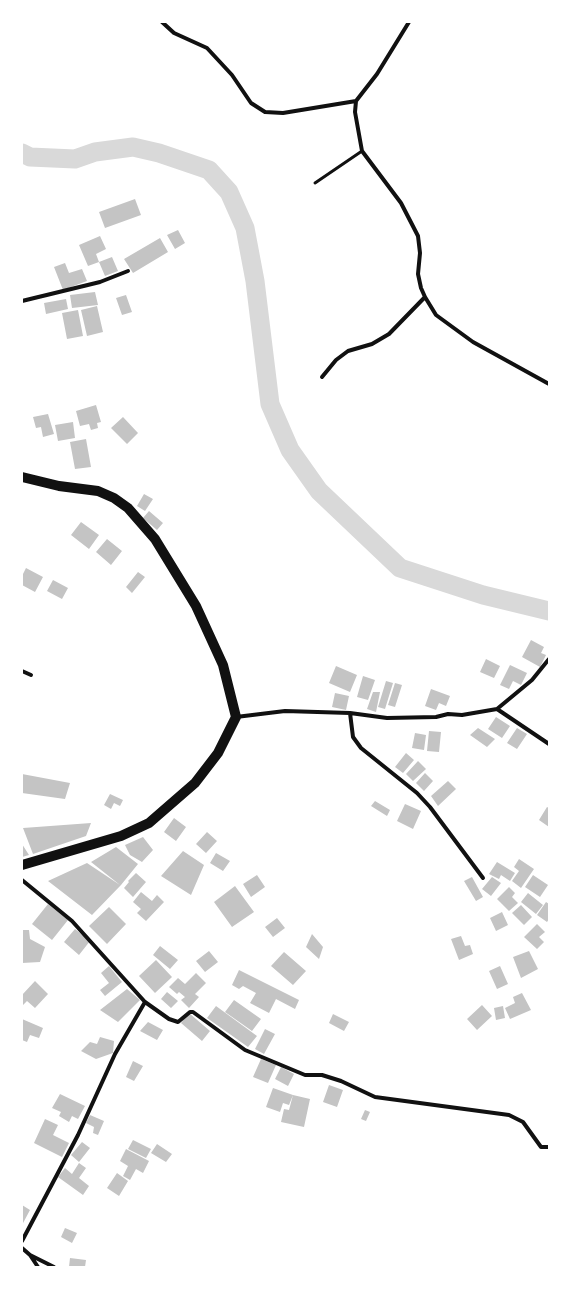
<!DOCTYPE html>
<style>
body{margin:0}
#map{position:relative;width:571px;height:1289px;overflow:hidden;background:#fff;font-family:"Playfair Display",serif}
canvas{display:block}
.frame{position:absolute;inset:0;border:23px solid #fff;pointer-events:none}
</style>
<div id="map">
<canvas width="571" height="1289"></canvas>
<div class="frame"></div>
</div>
<script>
const g = document.querySelector('canvas').getContext('2d');
g.lineJoin = 'round';
const toPath = rows => new Path2D(rows.map(r => 'M' + r).join(''));
function strokePath(path, color, width, dash) { g.strokeStyle = color; g.lineWidth = width; g.lineCap = dash ? 'butt' : 'round'; g.setLineDash(dash || []); g.stroke(path); }
function fillPath(path, color) { g.fillStyle = color; g.fill(path, 'evenodd'); }
strokePath(toPath([
 [22,153,30,157,75,159,95,152,133,147,159,153,209,170,229,192,245,228,255,281,270,404,290,450,319,491,400,568,483,595,549,611]
]), '#d9d9d9', 19);
fillPath(toPath([
 [135,199,141,215,105,228,99,212],
 [178,230,185,243,175,249,167,235],
 [100,236,106,249,96,254,99,262,88,266,79,245],
 [160,238,168,252,133,273,124,259],
 [112,257,118,271,105,276,99,262],
 [65,263,69,273,82,269,87,281,63,290,54,267],
 [95,292,98,305,72,308,70,295],
 [126,295,132,312,122,315,116,298],
 [66,299,68,309,46,314,44,303],
 [97,306,103,332,87,336,81,310],
 [78,310,83,336,67,339,62,313],
 [96,405,101,422,97,423,98,428,91,430,89,424,80,426,76,411],
 [48,414,54,434,43,437,41,427,36,428,33,417],
 [123,417,138,433,127,444,111,428],
 [73,422,75,438,58,441,55,425],
 [86,439,91,467,75,469,70,442],
 [144,494,153,499,145,511,137,506],
 [149,511,163,523,157,530,143,518],
 [81,522,99,535,89,549,71,535],
 [107,539,122,551,111,565,96,552],
 [26,568,43,577,35,592,22,585,22,576],
 [138,572,145,577,132,593,126,587],
 [53,580,68,588,62,599,47,591],
 [531,640,544,647,541,653,546,655,540,667,522,657],
 [486,659,500,666,494,678,480,672],
 [510,665,527,673,521,685,513,681,509,689,500,685],
 [336,666,357,675,350,692,329,683],
 [363,676,375,680,368,700,357,697],
 [386,681,393,683,385,709,378,707],
 [395,683,402,685,395,707,388,705],
 [431,689,450,696,446,706,439,703,436,710,425,706],
 [373,692,380,692,376,712,367,709],
 [335,693,349,696,346,710,332,707],
 [496,717,510,726,502,738,488,729],
 [478,728,495,739,487,747,470,735],
 [517,728,527,734,517,749,507,743],
 [429,731,441,732,439,752,427,751],
 [415,733,426,735,424,750,412,748],
 [406,753,414,760,403,773,395,767],
 [418,761,426,769,413,781,406,774],
 [425,773,433,781,424,791,416,783],
 [22,774,70,783,65,799,22,793],
 [448,781,456,789,438,806,431,796],
 [110,794,123,800,120,806,114,803,111,809,104,805],
 [375,801,390,810,387,816,371,806],
 [405,804,421,811,413,829,397,821],
 [547,807,549,808,549,827,539,820],
 [174,818,186,827,176,841,164,832],
 [91,823,86,836,33,854,23,828],
 [207,832,217,841,206,853,196,844],
 [143,837,153,850,142,862,130,855,125,845],
 [22,844,29,855,22,857],
 [116,847,138,864,121,885,92,915,48,881,87,863,120,885,91,862],
 [183,851,204,865,191,895,161,876],
 [216,853,230,861,223,871,210,863],
 [519,859,534,869,521,888,512,881,519,871,514,867],
 [497,862,515,873,510,881,501,875,499,879,489,874],
 [136,873,146,882,133,897,124,888,129,882,128,881],
 [257,875,265,887,251,897,243,884],
 [533,875,548,885,540,897,525,887],
 [472,877,483,897,476,901,464,881],
 [492,877,501,883,491,896,482,889],
 [235,886,254,912,232,927,214,902],
 [509,887,515,893,512,897,518,903,509,911,497,899],
 [141,892,152,901,157,895,164,902,146,921,137,913,141,909,133,902],
 [528,893,543,905,536,914,521,902],
 [546,902,549,904,549,919,547,922,537,915],
 [48,904,68,920,52,940,32,924],
 [521,905,532,917,524,925,512,913],
 [109,907,126,924,107,944,89,926],
 [502,912,508,925,496,931,490,918],
 [277,918,285,928,273,937,265,927],
 [537,924,545,932,539,937,544,942,537,949,524,937],
 [75,929,90,941,79,955,64,942],
 [22,930,29,930,30,939,45,947,40,962,22,963],
 [312,934,323,947,319,959,306,947],
 [461,936,465,946,470,945,473,954,459,960,451,939],
 [160,946,178,960,170,969,153,955],
 [209,951,218,962,205,972,196,961],
 [529,951,538,969,521,978,513,957],
 [284,952,306,971,293,985,271,966],
 [156,960,172,977,155,993,139,976],
 [109,966,122,982,105,996,100,990,109,983,101,973],
 [500,966,508,984,497,989,489,971],
 [239,970,299,1000,295,1009,276,999,269,1013,250,1003,256,993,243,986,239,989,232,985],
 [196,973,206,983,195,994,199,997,189,1008,181,1000,185,997,179,992,177,994,169,987,178,978,185,984],
 [35,981,48,994,35,1008,27,1001,22,1006,22,995],
 [127,989,140,1000,118,1022,100,1010],
 [167,992,178,1001,171,1008,161,999],
 [522,993,531,1010,510,1019,505,1008,515,1003,513,997],
 [234,1000,261,1019,252,1031,225,1012],
 [482,1005,492,1016,477,1030,467,1019],
 [216,1006,257,1036,248,1047,207,1018],
 [503,1006,505,1018,496,1020,494,1008],
 [189,1013,210,1031,202,1041,181,1023],
 [333,1014,349,1022,344,1031,329,1023],
 [22,1019,43,1028,39,1038,30,1035,27,1042,22,1040],
 [148,1022,163,1030,157,1040,140,1031],
 [265,1029,275,1034,264,1054,255,1049],
 [100,1037,114,1041,113,1053,96,1059,81,1051,90,1042,97,1044],
 [261,1059,276,1065,268,1083,253,1077],
 [133,1061,143,1066,134,1081,126,1077],
 [281,1067,294,1074,288,1086,275,1079],
 [329,1085,343,1090,337,1107,323,1102],
 [273,1088,293,1095,289,1105,283,1103,280,1112,266,1107],
 [60,1094,85,1106,78,1119,72,1116,69,1122,59,1116,61,1112,52,1108],
 [293,1095,310,1099,304,1127,281,1122,284,1109,289,1110],
 [365,1110,370,1112,366,1121,361,1119],
 [90,1115,104,1121,98,1135,93,1133,94,1127,86,1123],
 [45,1119,58,1125,53,1135,69,1143,62,1157,34,1143],
 [133,1140,151,1149,146,1158,128,1149],
 [82,1142,90,1148,79,1162,71,1155],
 [157,1144,172,1154,166,1162,151,1153],
 [126,1149,149,1161,143,1173,136,1169,130,1180,123,1176,128,1166,120,1161],
 [79,1163,86,1168,79,1178,89,1186,83,1195,58,1177,65,1168,72,1174],
 [117,1173,128,1181,119,1196,107,1188],
 [22,1205,30,1210,22,1225],
 [65,1228,77,1233,72,1243,61,1237],
 [70,1258,86,1260,85,1267,69,1267]
]), '#c4c4c4');
strokePath(toPath([
 [315,183,362,151]
]), '#111', 3);
strokePath(toPath([
 [162,22,174,33,207,48,232,75,251,103,265,112,283,113,356,101],
 [409,22,377,74,356,101,355,112,362,151,401,203,418,236,420,253,418,274,421,288,425,297,436,315,473,342,549,384],
 [22,301,100,282,128,271],
 [322,377,336,360,348,351,372,344,389,334,425,297],
 [22,671,31,675],
 [497,709,532,680,549,659],
 [350,713,353,737,361,748,417,793,430,807,483,878],
 [236,717,285,711,350,713,387,718,436,717,448,714,462,715,497,709,549,744],
 [22,880,72,921,145,1002,169,1019,178,1022,190,1012,193,1012,245,1050,305,1075,322,1075,341,1081,375,1097,509,1115,523,1122,541,1147,549,1147],
 [22,1241,78,1135,115,1054,145,1002],
 [22,1248,30,1255,54,1267],
 [30,1255,38,1267]
]), '#111', 4);
strokePath(toPath([
 [22,477,59,486,98,491,114,498,128,508,155,539,196,606,223,665,236,717,218,753,195,783,149,823,121,836,22,865]
]), '#111', 10);
</script>
